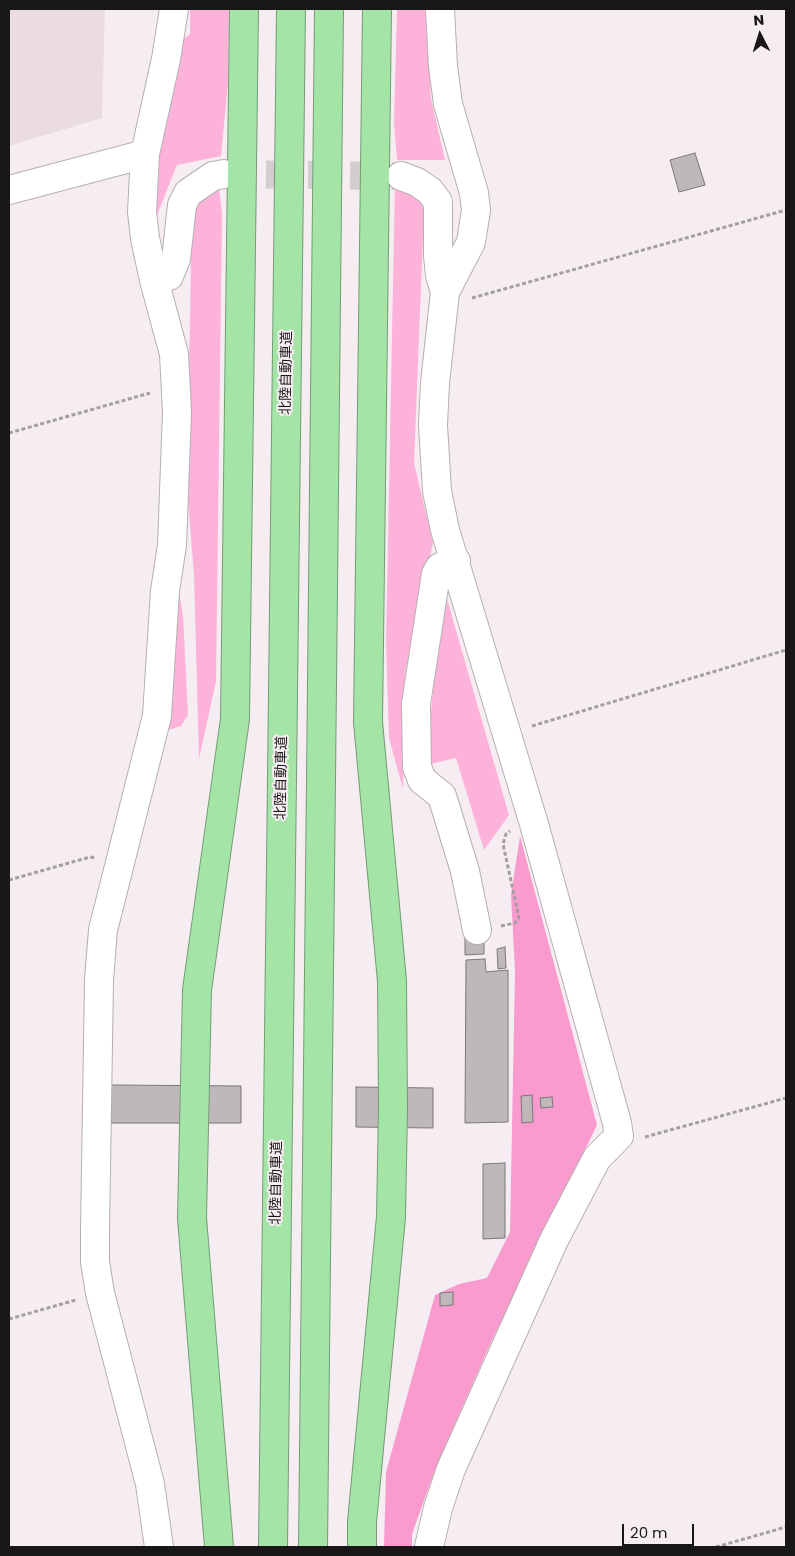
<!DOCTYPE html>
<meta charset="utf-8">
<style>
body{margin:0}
#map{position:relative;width:795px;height:1556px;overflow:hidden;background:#f5edf1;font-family:Poppins,sans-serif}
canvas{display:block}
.frame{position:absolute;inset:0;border:10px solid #181617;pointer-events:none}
.north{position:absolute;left:735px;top:10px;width:50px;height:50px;-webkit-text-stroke:4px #f5edf1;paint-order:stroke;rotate:355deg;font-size:14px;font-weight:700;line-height:20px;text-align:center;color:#181617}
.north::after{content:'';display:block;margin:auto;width:18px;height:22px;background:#181617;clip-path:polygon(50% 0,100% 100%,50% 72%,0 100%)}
.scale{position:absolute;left:622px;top:1524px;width:72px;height:22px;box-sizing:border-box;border:2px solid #181617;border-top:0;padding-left:6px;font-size:15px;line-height:18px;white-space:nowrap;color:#181617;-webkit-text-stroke:4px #f5edf1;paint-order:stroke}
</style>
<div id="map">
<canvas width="795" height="1556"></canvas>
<div class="frame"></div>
<div class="north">N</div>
<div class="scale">20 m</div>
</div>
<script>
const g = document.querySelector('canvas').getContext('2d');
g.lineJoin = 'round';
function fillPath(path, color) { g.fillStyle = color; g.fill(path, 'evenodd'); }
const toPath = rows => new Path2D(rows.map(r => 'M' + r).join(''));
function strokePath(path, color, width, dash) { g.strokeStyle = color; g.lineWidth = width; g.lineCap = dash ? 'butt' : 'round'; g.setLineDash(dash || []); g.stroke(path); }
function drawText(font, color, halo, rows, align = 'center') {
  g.font = font + ' Poppins,"Noto Sans JP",sans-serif'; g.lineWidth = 4; g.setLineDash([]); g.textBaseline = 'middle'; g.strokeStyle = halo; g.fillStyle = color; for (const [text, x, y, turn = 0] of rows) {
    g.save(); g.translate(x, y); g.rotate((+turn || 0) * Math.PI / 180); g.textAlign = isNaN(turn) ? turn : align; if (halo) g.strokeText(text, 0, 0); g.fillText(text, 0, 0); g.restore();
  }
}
fillPath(toPath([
 [9,9,105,9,102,118,9,146]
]), '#ebdce3');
fillPath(toPath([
 [190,9,229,9,228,83,221,156,177,165,154,223,159,174,160,135,178,43,190,34],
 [397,9,425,9,431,99,445,160,397,160,394,123],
 [218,180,222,214,216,681,199,759,194,576,187,487,192,202],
 [395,183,418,197,424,211,414,463,433,543,405,673,403,789,389,738,386,641],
 [177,580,183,616,188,715,181,726,165,731],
 [443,585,509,815,484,850,456,758,426,765]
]), '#fdb2d9');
fillPath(toPath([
 [520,836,597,1125,492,1340,436,1467,412,1534,412,1547,384,1547,386,1472,435,1295,459,1284,487,1278,510,1232,515,972,511,895]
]), '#f99bce');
const building = toPath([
 [695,153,705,185,679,192,670,160,695,153],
 [465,938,484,938,484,954,465,955,465,938],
 [505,947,506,968,498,969,497,949,505,947],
 [485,959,486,972,508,970,508,1122,465,1123,466,960,485,959],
 [111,1085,241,1086,241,1123,111,1123,111,1085],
 [356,1087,433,1088,433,1128,356,1127,356,1087],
 [532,1095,533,1122,522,1123,521,1096,532,1095],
 [552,1097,553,1107,541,1108,540,1098,552,1097],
 [505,1163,505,1238,483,1239,483,1164,505,1163],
 [453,1292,453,1305,440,1306,440,1293,453,1292]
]);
fillPath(building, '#bfb8bb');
strokePath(building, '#7d7679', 1);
strokePath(toPath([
 [224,174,397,176]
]), '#d4cdd0', 28, [28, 14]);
const minor = toPath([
 [401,176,417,182,430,191,438,202,438,256,440,275,445,292],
 [9,190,145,154],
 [154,280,169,276,176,259,182,205,188,193,213,176,224,174],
 [456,561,440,567,436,574,416,704,417,767,422,780,442,796,465,871,477,930],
 [159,1547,150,1484,100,1293,95,1262,95,1231,99,980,103,930,157,716,165,591,172,545,177,412,174,354,154,280,145,238,142,212,145,154,166,59,174,9],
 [429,1547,438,1508,451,1469,554,1240,597,1158,619,1136,617,1123,534,824,445,530,437,491,433,425,435,383,445,292,471,242,476,210,474,193,448,104,443,66,440,9]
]);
const highway = toPath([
 [219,1547,192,1218,197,990,235,719,244,9],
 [273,1547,291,9],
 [313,1547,329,9],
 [362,1547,362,1522,391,1217,393,1108,392,981,368,722,377,9]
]);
strokePath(minor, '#b6afb2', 30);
strokePath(highway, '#749c75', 30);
strokePath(toPath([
 [472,298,786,210],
 [9,433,150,393],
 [532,726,786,650],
 [9,880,90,857,96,858],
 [501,926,515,923,519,918,503,844,506,834,510,831],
 [645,1137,786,1098],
 [9,1319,76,1300],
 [716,1547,786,1527]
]), '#a49ea1', 3, [4, 2.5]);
strokePath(minor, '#fff', 28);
strokePath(highway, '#a5e4a7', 28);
drawText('14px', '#181617', '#f5edf1', [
 ["北陸自動車道",287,373,-89],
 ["北陸自動車道",282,778,-89],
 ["北陸自動車道",277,1183,-89]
]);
</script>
